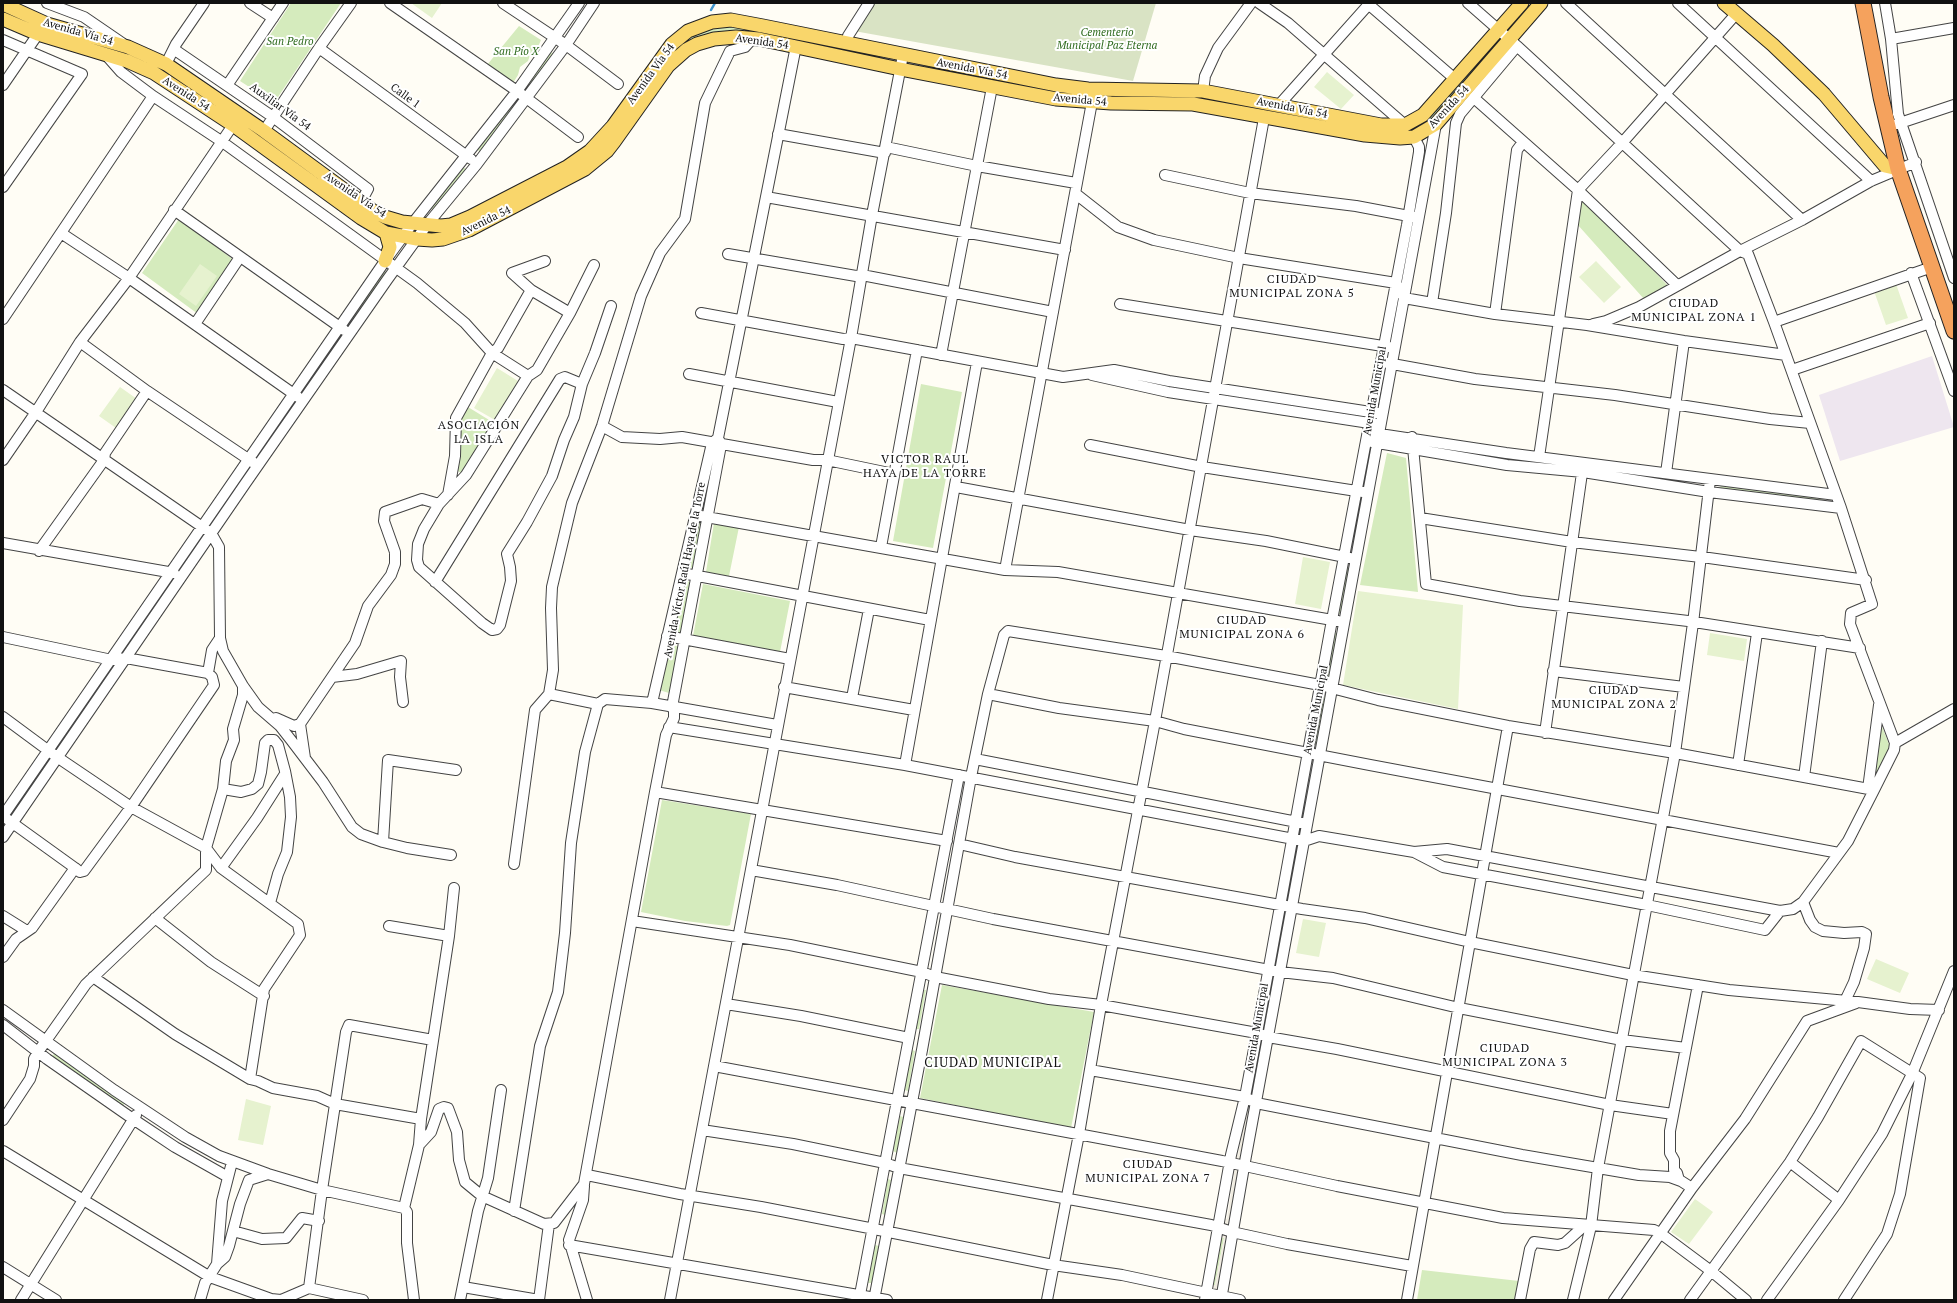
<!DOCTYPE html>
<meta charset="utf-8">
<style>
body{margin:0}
#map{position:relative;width:1957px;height:1303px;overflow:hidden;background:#fffdf5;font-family:"PT Serif",serif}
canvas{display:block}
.frame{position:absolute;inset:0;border:4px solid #111;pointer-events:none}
</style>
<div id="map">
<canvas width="1957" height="1303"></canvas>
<div class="frame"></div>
</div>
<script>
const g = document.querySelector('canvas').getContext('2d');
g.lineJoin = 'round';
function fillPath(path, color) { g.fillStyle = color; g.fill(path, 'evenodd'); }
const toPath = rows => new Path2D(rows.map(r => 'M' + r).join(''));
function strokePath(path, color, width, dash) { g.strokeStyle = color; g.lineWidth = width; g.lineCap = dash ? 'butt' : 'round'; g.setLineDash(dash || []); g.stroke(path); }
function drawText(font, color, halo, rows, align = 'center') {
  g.font = font + ' "PT Serif",serif'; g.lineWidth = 4; g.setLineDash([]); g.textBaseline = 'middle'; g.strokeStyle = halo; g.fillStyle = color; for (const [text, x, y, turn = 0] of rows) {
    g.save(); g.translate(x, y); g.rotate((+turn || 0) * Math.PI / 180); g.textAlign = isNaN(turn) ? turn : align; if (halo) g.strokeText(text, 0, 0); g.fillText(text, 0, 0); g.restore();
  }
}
fillPath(toPath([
 [1932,356,1954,427,1840,461,1819,395]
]), '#eee6ef');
fillPath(toPath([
 [291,3,341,3,274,103,240,81],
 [730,25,880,55,879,60,714,33,705,34,697,37,612,138,571,171,666,59,683,41,702,30],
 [519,26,541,40,537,49,530,55,528,61,520,67,518,75,513,83,487,65],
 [1490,47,1493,50,1431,121,1419,129,1402,134,1258,113,1260,107,1401,130],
 [551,52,554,54,530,87,527,85],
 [925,64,1056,89,1185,93,1252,105,1251,111,1083,98,924,70],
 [513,104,516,106,481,153,477,149],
 [463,167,467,170,434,211,430,208],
 [1584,201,1638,254,1668,286,1644,299,1577,224,1579,203],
 [179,219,235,261,198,314,142,273],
 [383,270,386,272,355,319,352,316],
 [921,384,962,392,933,548,893,541],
 [1226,394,1360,415,1360,417,1224,396],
 [468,407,494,423,463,474,456,470,460,419],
 [1426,446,1545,462,1545,465,1512,462],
 [1387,453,1406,458,1418,592,1360,585],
 [1721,486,1791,493,1824,500,1821,501,1721,490,1719,488],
 [699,520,702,520,693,568,688,567],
 [714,523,739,527,729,576,706,572],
 [1350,567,1341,614,1339,614,1338,612,1347,568],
 [685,581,691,582,682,634,673,632],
 [703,584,790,601,780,652,693,636],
 [166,586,169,588,129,647,126,645],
 [1335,633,1338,633,1329,678,1327,676],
 [671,644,679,647,669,693,659,690],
 [108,672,111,674,63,744,60,742],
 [1324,697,1326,697,1316,745,1314,743,1323,698],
 [1881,724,1890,747,1875,778,1873,777],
 [662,800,751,814,730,925,727,926,685,921,641,912],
 [942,985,1094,1012,1071,1128,920,1098],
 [924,990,926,990,919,1029,916,1029],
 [912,1050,915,1051,908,1091,904,1090],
 [55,1052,126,1102,122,1107,51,1058],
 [900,1116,903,1117,897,1153,893,1151],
 [888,1179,891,1180,885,1215,882,1214],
 [1221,1237,1224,1238,1215,1285,1212,1285],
 [875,1245,879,1246,872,1283,868,1283],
 [1422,1270,1519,1281,1514,1300,1417,1300]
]), '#d5ebbd');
fillPath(toPath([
 [873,3,1156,3,1133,81,854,31]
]), '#d9e3c4');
fillPath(toPath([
 [411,3,442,3,432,18],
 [1327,72,1354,95,1341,109,1314,87],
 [1596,261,1621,287,1604,303,1579,277],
 [200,264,217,276,196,306,179,294],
 [1896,284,1908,318,1886,325,1874,291],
 [497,368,518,381,495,420,474,408],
 [120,387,137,399,116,428,99,416],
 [1303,557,1330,562,1321,609,1295,604],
 [1358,591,1463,605,1458,709,1343,685],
 [1710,633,1747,639,1744,661,1707,655],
 [1303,919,1326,923,1319,957,1296,953],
 [1876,959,1909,973,1900,993,1867,979],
 [246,1099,271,1106,263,1145,238,1140],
 [1695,1199,1713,1212,1689,1244,1671,1232]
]), '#e6f2cf');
fillPath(toPath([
 [1247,1105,1250,1105,1240,1156,1243,1157,1243,1160,1235,1159,1236,1155,1238,1155],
 [1237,1169,1239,1170,1239,1176,1237,1175,1229,1220,1232,1221,1229,1225,1226,1225,1224,1221,1224,1218,1227,1219,1234,1175,1232,1174,1233,1170],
 [1224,1233,1226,1233,1229,1239,1226,1239,1218,1285,1220,1286,1216,1290,1213,1289,1212,1285,1215,1285,1224,1238,1221,1237]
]), '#f1ede2');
strokePath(toPath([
 [711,10,715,3]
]), '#3f96cf', 2.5);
const minor = toPath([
 [47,3,84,17,122,43],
 [250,3,273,18],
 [390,3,517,91,578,137],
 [503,3,566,45,618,84],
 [1259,3,1288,23,1405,125],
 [1367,3,1455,79],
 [1566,3,1802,220],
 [1678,3,1871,181],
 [1885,3,1891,39,1898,114,1954,278],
 [1891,39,1954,28],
 [3,40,82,74,3,187],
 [846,43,848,36,869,3],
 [319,48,471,159],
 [175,50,273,117,368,189,361,202],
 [106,55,121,72,153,96,221,141,417,283,465,323,492,353,528,376],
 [166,64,176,44,204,3],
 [228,84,283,3],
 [3,85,38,34],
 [1203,91,1205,76,1218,48,1251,3],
 [1474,98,1578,190,1677,285],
 [1278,106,1370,3],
 [1897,124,1954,105],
 [264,131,319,48,351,3],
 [778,134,885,153],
 [886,147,977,166,1076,183],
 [1165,175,1250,193,1356,206,1414,217],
 [1076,194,1118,227,1154,240,1239,258,1396,283,1404,298,1495,314,1587,325,1684,341,1786,355],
 [766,197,1065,250],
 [174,210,344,330],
 [61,233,129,278,298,397],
 [728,254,856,276,862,275,1053,312],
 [545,261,512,273,531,290,570,313],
 [594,265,570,313,537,370,528,376,466,475,439,504,424,529,418,544,417,560,419,567,482,623,492,630,497,629,500,625,511,581,510,567,507,554,527,522,552,476,564,440,574,417,582,384,595,353,611,306],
 [1911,273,1954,391],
 [1432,303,1446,213,1456,123,1460,114,1517,46],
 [1120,304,1389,347],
 [701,313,843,339,851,338,1063,377,1114,370,1169,381,1377,413],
 [1495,314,1517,150,1523,142],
 [3,319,153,96],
 [1774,322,1932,267],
 [195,324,240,257],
 [1593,324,1606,321,1639,307,1740,251,1802,220,1871,181,1916,162],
 [80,342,147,391,254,463],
 [941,355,992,87],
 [1387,363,1475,379,1615,395,1770,419,1810,423],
 [1792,370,1930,323],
 [689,374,838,402],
 [1092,375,1168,392,1376,424],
 [3,390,211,533,219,547,220,638,223,651,243,686,258,707,280,726,291,740,323,782,352,827,361,834,383,842,407,848,451,855],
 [602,426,622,437,660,439,682,437,813,460,827,460,894,474],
 [1373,433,1506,453,1836,495],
 [1412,437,1426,584,1520,601,1688,621,1860,648],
 [1372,442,1507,465,1583,472,1709,492,1841,508],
 [712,443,718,438,796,46],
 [1090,445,1202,467,1363,492],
 [1539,457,1578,190,1622,143,1736,14],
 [3,460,36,412,80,342,129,278,233,125],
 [1666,473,1684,341],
 [956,487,1190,530,1266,541,1350,558],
 [448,495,455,456,456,418,492,353,498,348,531,290],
 [695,515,1005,570,1058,572,1338,621],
 [1420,518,1572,542,1709,558,1866,580],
 [3,543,174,573],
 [881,547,917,350],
 [39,551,104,460,105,453,147,391],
 [1005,570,1092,102],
 [682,573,930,620],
 [435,582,560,379,565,377,582,384],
 [667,636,790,659],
 [3,637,112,660,126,658,208,673,212,677,214,685,131,807,84,871,80,872,75,868,7,819],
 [1553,671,1684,687],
 [208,673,212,650,220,638],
 [332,677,357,674,401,661,400,677,403,702],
 [784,687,914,710],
 [549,694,598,704,605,699,652,703,777,725],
 [988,694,1059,708,1155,721,1184,729,1370,765,1839,853],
 [852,698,869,609],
 [652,703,712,443],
 [672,707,721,445,719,440],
 [3,717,57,757,131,807,206,848,221,868,298,924,300,935,264,989,250,1079],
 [276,718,294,726,300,724,355,643,368,606,391,575,395,564,395,552,384,521,385,512,422,499,439,504],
 [300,724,305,758],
 [669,727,905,765,1304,841,1319,836,1414,852,1447,849,1780,911,1793,909,1803,902,1848,841,1874,790,1894,750,1895,743,1850,624,1851,613,1872,604,1841,508,1774,322,1748,254,1740,251,1517,46,1468,3],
 [1545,733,1583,466],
 [1895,743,1954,709],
 [975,759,1302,823],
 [905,765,977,362],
 [1738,765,1757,633],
 [1804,777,1822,641],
 [223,789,241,792,252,789,258,784,261,772,265,743,268,740,274,740,278,745,285,771,290,797,291,817,287,852,278,874,270,903],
 [1868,789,1879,705],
 [655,792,947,841],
 [3,816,385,261,412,224,517,91,579,3],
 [3,837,245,484,387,280,426,226,477,164,566,45,594,3],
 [383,842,388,760,456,770],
 [959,844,1015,857,1302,909,1365,918,1470,942,1633,975,1729,990,1858,1002,1910,1009,1939,1010],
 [1414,852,1443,867,1647,905,1765,930,1780,911],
 [514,864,535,710,549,694,553,670,551,608,552,587,572,503,602,426,641,296,660,253,685,219,705,103,730,51,745,47,753,38],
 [221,868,257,818,285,774],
 [751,870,837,885,993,919,1280,972,1333,978,1459,1008,1622,1040,1686,1048],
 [1803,902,1810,920,1815,927,1823,931,1844,933,1862,932,1866,934,1864,948,1854,982,1845,1001],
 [3,916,27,931],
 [155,918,211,962,264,996],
 [632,921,790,945,922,972,935,977,1049,999,1101,1005,1257,1033,1268,1037,1337,1049,1610,1105,1673,1114],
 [389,926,449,936],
 [3,957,16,939,32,928,75,868],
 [93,977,175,1034,250,1079,258,1081,273,1088,317,1096,335,1104,421,1119],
 [726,1004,801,1016,909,1038],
 [3,1010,114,1090,185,1137,219,1156,268,1174,322,1190,404,1208,407,1212,407,1243,414,1300],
 [3,1025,47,1059,133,1119,175,1147,228,1177],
 [714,1066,1222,1161,1337,1186,1503,1218,1654,1230,1660,1233,1711,1271,1746,1300],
 [1090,1070,1245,1097,1256,1103,1522,1155,1639,1175,1670,1177,1681,1181,1692,1188],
 [3,1120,30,1079,34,1066,34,1059,38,1052,86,984,206,870,206,848,223,789,226,761,234,740,233,729,243,695,243,686],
 [702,1130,793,1144,885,1163,899,1168,1211,1225,1232,1232,1287,1244,1412,1266],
 [419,1145,431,1132,439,1109,444,1107,448,1108,457,1132,459,1160,465,1182,482,1196,544,1224,554,1223,584,1184,655,792,666,735,674,718,674,711,672,707],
 [3,1151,210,1277,271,1299,281,1300,309,1288,363,1300],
 [1790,1162,1839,1200],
 [587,1175,680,1194,761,1207,864,1227,1053,1265,1122,1275,1240,1300],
 [1679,1180,1677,1173,1674,1170,1674,1160,1670,1153,1670,1131,1698,985],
 [584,1186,583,1200,569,1240,587,1300],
 [404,1208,419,1145,421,1119,449,936,454,888],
 [514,1211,540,1046,558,992,565,933,571,843,585,752,598,704],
 [233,1231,262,1239,286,1238,302,1218,319,1221],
 [569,1245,887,1300],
 [217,1264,225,1257,229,1246,240,1204,249,1180,268,1174],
 [3,1267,56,1300],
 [463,1287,539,1300],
 [309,1288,322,1190,346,1032,349,1025,433,1040],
 [21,1300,136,1115],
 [200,1300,205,1283,217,1264,222,1201,232,1162],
 [460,1300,478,1211,488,1178,501,1090],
 [539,1300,549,1224],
 [670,1300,851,338,872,215,903,55],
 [859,1300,959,775],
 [874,1300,922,1050,971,777,988,694,1004,635,1008,631,1166,656,1320,685,1378,700,1508,726,1675,753,1874,790],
 [1047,1300,1079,1134,1101,1005,1155,721,1264,118],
 [1205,1300,1231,1155,1245,1097,1257,1033,1332,620,1407,225,1419,152,1419,147,1414,137],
 [1221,1300,1244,1167,1436,124],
 [1407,1300,1508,726],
 [1520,1300,1530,1249,1534,1242,1558,1245,1565,1243,1585,1225],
 [1573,1300,1591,1226,1598,1168,1675,753,1693,623,1710,480],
 [1614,1300,1692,1188,1745,1119,1807,1021,1856,1003],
 [1690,1300,1790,1162,1818,1117,1861,1041,1920,1078,1900,1194,1887,1234,1844,1300],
 [1767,1300,1839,1200,1882,1134,1912,1074,1954,971]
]);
const major = toPath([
 [1724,3,1773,45,1824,94,1885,166,1898,169],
 [3,4,47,24,128,47,166,64,264,131,373,211,385,217,402,222,441,226,451,225,470,217,567,167,590,151,613,126,672,44,688,31,712,22,731,20,763,26,1056,85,1088,89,1203,91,1381,125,1405,125,1423,115,1522,3],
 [3,19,38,34,127,61,154,73,233,125,361,218,386,233,417,239,432,240,443,239,469,230,585,169,607,151,614,142,668,66,686,50,697,44,714,39,736,37,759,39,900,69,1056,99,1111,103,1193,104,1365,135,1400,138,1414,137,1436,124,1541,3],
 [385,261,390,247,386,233]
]);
const highway = toPath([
 [1863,3,1881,97,1898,169,1954,331]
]);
strokePath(minor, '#444', 12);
strokePath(major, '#222', 15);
strokePath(highway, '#222', 17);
strokePath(minor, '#fff', 10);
strokePath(major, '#f9d66b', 13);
strokePath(highway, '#f5a25d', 15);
drawText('11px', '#111', '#fff', [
 ["Avenida Vía 54",78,32,16],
 ["Avenida 54",762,42,8],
 ["Avenida Vía 54",972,69,11],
 ["Avenida Vía 54",651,74,-54],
 ["Avenida 54",186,94,33],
 ["Calle 1",405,96,36],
 ["Avenida 54",1080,100,5],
 ["Auxiliar Vía 54",280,107,36],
 ["Avenida 54",1449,107,-47],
 ["Avenida Vía 54",1292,108,11],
 ["Avenida Vía 54",355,195,34],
 ["Avenida 54",486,221,-26],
 ["Avenida Municipal",1375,391,-80],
 ["Avenida Víctor Raúl Haya de la Torre",685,570,-79],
 ["Avenida Municipal",1316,710,-79],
 ["Avenida Municipal",1257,1028,-80]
]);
drawText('italic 11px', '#2f6b1f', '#fff', [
 ["Cementerio",1107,33],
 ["Municipal Paz Eterna",1107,46],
 ["San Pedro",290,42],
 ["San Pío X",516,52]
]);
g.letterSpacing = '1px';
drawText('12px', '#111', '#fff', [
 ["CIUDAD",1292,280],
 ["MUNICIPAL ZONA 5",1292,294],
 ["CIUDAD",1694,304],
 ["MUNICIPAL ZONA 1",1694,318],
 ["ASOCIACIÓN",479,426],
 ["LA ISLA",479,440],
 ["VICTOR RAUL",925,460],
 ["HAYA DE LA TORRE",925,474],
 ["CIUDAD",1242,621],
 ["MUNICIPAL ZONA 6",1242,635],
 ["CIUDAD",1614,691],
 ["MUNICIPAL ZONA 2",1614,705],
 ["CIUDAD",1505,1049],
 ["MUNICIPAL ZONA 3",1505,1063],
 ["CIUDAD",1148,1165],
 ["MUNICIPAL ZONA 7",1148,1179]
]);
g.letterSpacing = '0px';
g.letterSpacing = '1px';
drawText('13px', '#111', '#fff', [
 ["CIUDAD MUNICIPAL",993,1063]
]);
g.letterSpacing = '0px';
</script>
